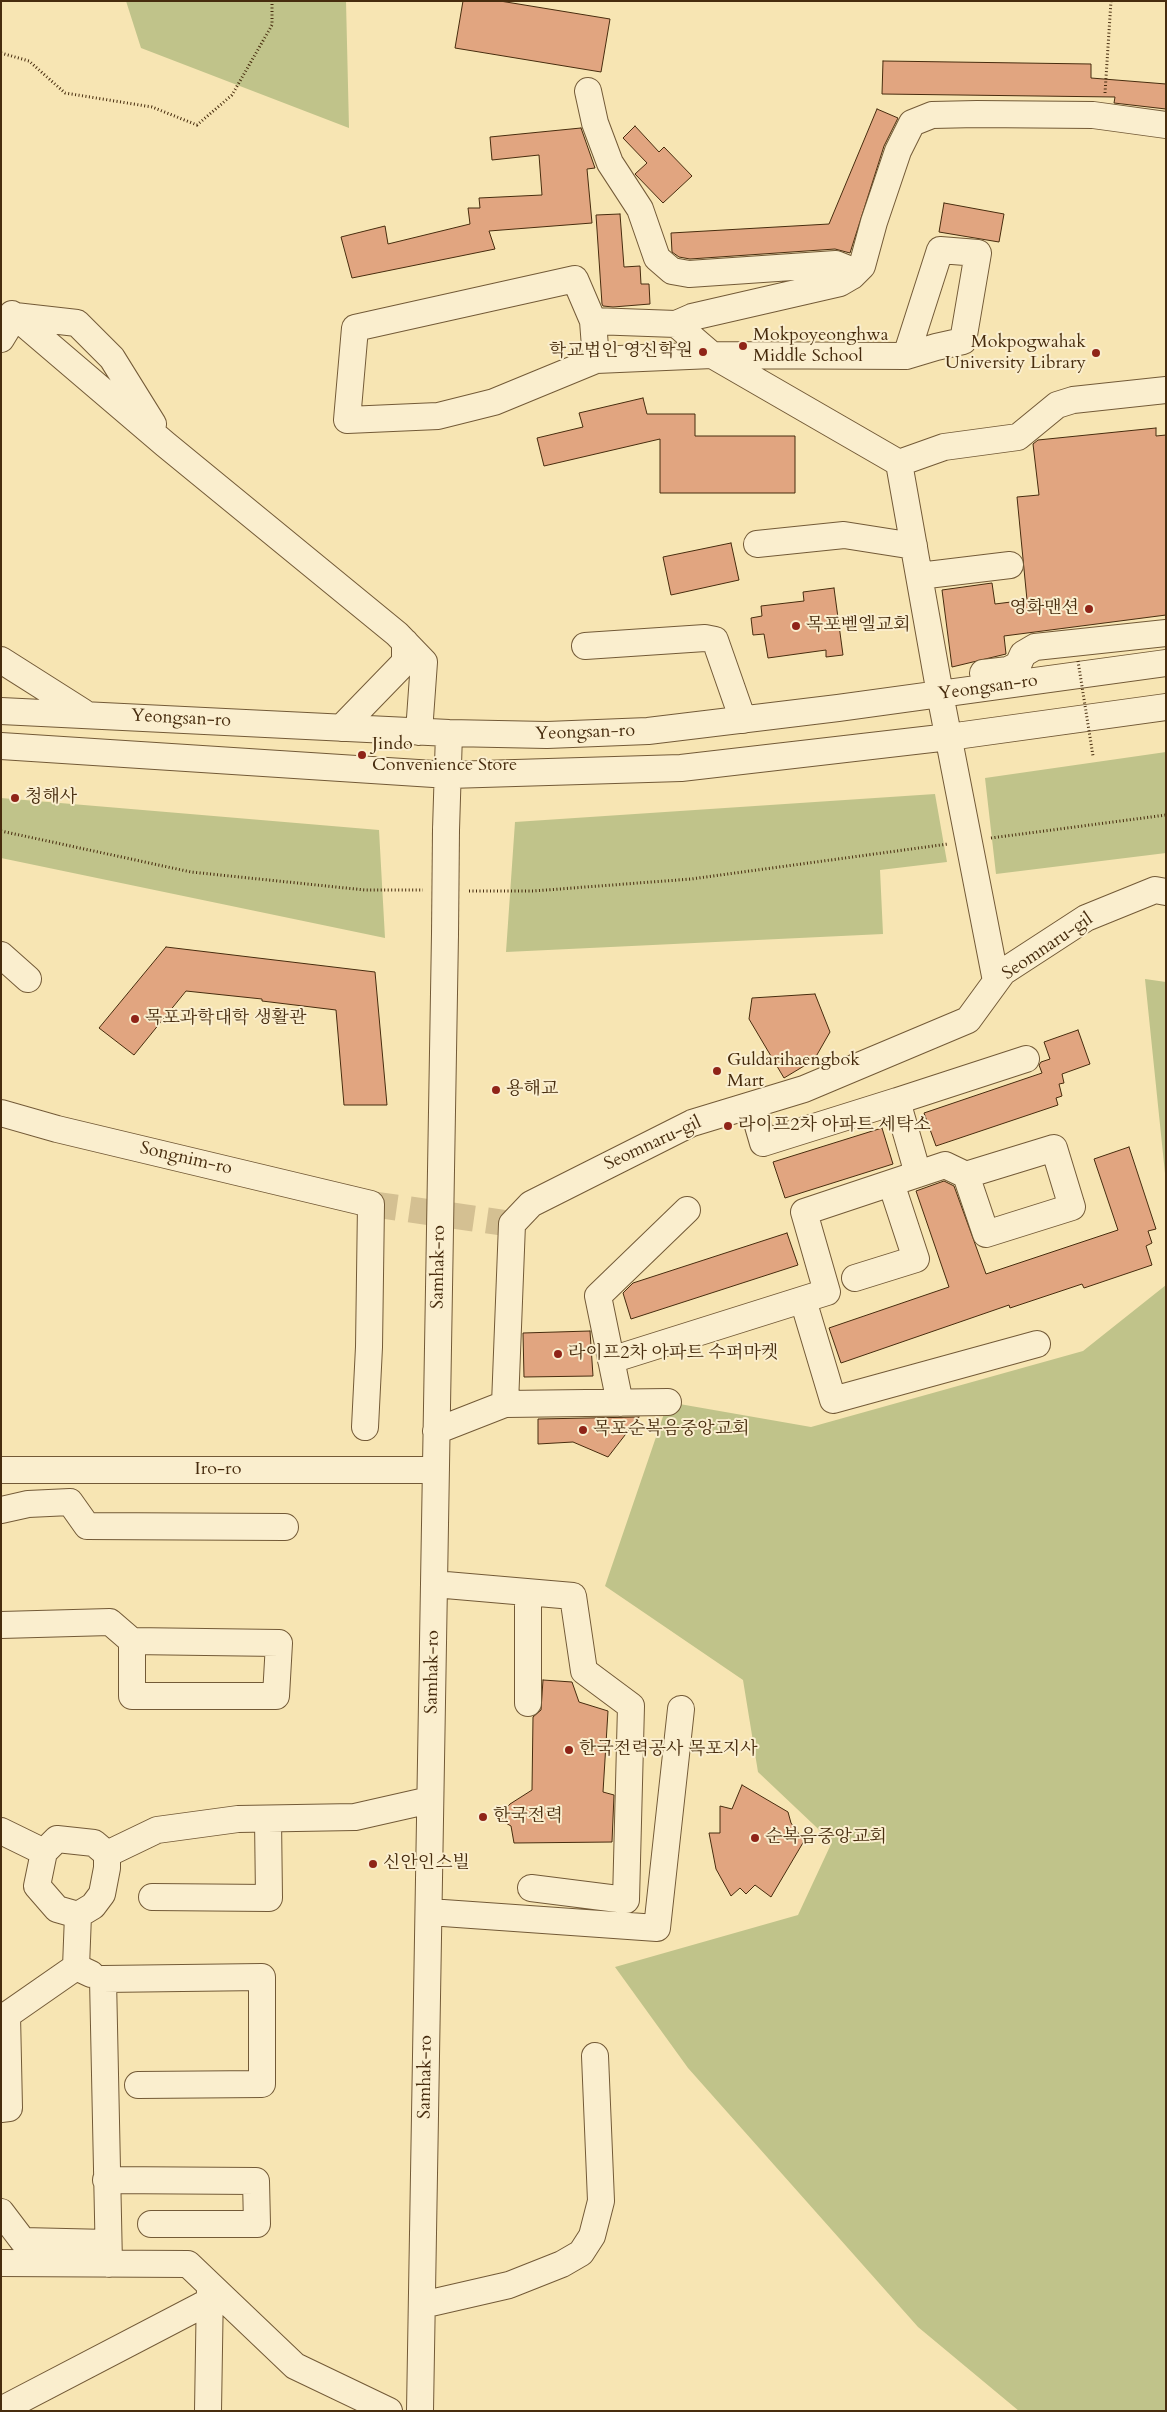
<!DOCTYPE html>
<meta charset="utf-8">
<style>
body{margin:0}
#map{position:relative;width:1167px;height:2412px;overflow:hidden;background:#f7e5b3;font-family:Cardo,serif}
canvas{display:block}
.frame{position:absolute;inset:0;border:2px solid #472c0e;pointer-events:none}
</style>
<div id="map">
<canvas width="1167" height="2412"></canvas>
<div class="frame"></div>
</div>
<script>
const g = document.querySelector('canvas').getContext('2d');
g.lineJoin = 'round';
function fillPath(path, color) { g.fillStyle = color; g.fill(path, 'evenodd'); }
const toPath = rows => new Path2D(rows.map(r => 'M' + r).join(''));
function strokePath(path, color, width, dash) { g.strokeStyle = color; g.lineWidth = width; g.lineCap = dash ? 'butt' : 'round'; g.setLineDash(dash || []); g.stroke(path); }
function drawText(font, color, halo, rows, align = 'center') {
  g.font = font + ' Cardo,"Noto Serif KR",serif'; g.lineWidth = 4; g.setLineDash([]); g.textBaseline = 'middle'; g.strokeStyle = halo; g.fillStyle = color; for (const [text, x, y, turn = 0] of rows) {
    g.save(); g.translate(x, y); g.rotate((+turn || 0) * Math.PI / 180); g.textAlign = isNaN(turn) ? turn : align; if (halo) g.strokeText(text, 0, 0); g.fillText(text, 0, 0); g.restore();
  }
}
fillPath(toPath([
 [126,1,346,1,349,128,141,48],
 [1166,752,1166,853,996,874,985,778],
 [935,794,947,862,880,870,883,934,506,952,515,822],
 [1,798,379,830,385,938,1,858],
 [1145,979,1166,982,1166,1183],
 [1166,1285,1166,2411,1019,2411,918,2327,688,2068,615,1967,798,1915,832,1842,758,1772,743,1680,605,1586,668,1402,811,1427,1083,1351]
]), '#c0c38a');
const building = toPath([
 [463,1,500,1,610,19,601,72,455,48,463,1],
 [883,61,1091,64,1091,78,1166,84,1166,109,1114,103,1115,97,882,94,883,61],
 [877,109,898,118,884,146,850,253,835,249,690,259,679,257,672,252,671,233,829,224,877,109],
 [635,126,659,152,664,147,692,176,663,203,635,174,647,163,623,138,635,126],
 [581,128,595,168,587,169,592,223,489,231,495,249,352,278,341,237,385,226,388,244,470,224,468,208,480,208,479,198,542,195,539,155,492,160,490,137,581,128],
 [944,203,1004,214,999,242,939,232,944,203],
 [620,214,624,267,640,266,641,284,649,284,650,304,613,307,603,306,602,304,596,215,620,214],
 [643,398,647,414,695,414,695,436,795,436,795,493,660,493,660,439,544,466,537,438,583,427,579,413,643,398],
 [1156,428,1156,436,1166,435,1166,615,1004,636,1006,654,952,667,942,590,992,583,995,604,1027,600,1017,497,1039,495,1033,444,1038,440,1156,428],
 [731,543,739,580,671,595,663,557,731,543],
 [834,588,843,655,826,657,826,650,768,658,764,634,753,635,751,618,762,616,761,606,804,601,803,592,834,588],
 [166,947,375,972,387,1105,344,1105,336,1010,262,1001,262,999,186,991,134,1055,99,1028,166,947],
 [815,994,830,1032,814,1060,784,1078,749,1019,752,998,815,994],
 [1078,1030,1090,1064,1062,1074,1064,1083,1059,1084,1062,1096,1056,1098,1058,1105,936,1146,924,1113,1042,1073,1039,1065,1041,1062,1050,1059,1044,1042,1078,1030],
 [882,1128,893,1164,785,1198,773,1162,882,1128],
 [1129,1147,1156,1229,1148,1231,1152,1243,1146,1246,1152,1265,1084,1288,1082,1284,1010,1308,1009,1305,841,1363,829,1328,949,1287,916,1191,944,1181,954,1186,986,1274,1118,1230,1094,1159,1129,1147],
 [787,1233,798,1265,631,1319,623,1293,633,1283,787,1233],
 [590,1331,593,1376,524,1377,523,1333,590,1331],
 [639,1417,608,1457,573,1442,538,1444,538,1419,639,1417],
 [543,1680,572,1682,579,1702,608,1711,603,1792,614,1795,612,1842,514,1843,511,1826,497,1818,510,1804,532,1790,533,1717,541,1710,543,1680],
 [742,1785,788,1812,791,1823,804,1841,771,1897,755,1885,746,1894,740,1888,731,1896,716,1869,709,1833,720,1833,720,1806,732,1809,742,1785]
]);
fillPath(building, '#e1a580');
strokePath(building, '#472c0e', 1);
strokePath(toPath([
 [371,1204,512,1224]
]), '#d4c092', 26, [26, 13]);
const minor = toPath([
 [588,91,595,123,610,163,640,209,657,258,672,271,689,274,836,264,846,268,852,276,840,283,692,317,676,324],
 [852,276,862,266,874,222,898,151,912,123,932,115,977,114,1093,115,1166,125],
 [12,314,15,316,77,323,112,358,153,424],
 [593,321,596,360,494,402,438,416,347,420,355,328,575,279,593,321,676,324,712,355,899,463],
 [1,339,15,316,165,444,397,634,424,662,419,732],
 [596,360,712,355,906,356,936,347,963,341,978,253,940,250,906,356],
 [757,544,844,535,914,546],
 [919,576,1010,565],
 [585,646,705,638,715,640,743,720],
 [1,660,83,712],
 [983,673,1008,670,1018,665,1023,654,1035,647,1166,633],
 [1,711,449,733,547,735,648,731,838,708,1166,663],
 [341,728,405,662,405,642],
 [1,746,449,775,681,768,949,737,1166,707],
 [446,830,449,733],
 [1,955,28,979],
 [996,981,940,694,899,463,944,447,1018,437,1057,405,1073,400,1166,390],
 [752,1105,763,1143,897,1101],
 [1,1113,57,1129,371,1204,369,1347,365,1427],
 [918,1174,897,1101,1026,1059],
 [855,1278,916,1259,891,1183],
 [803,1300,833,1400,1037,1344],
 [611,1360,827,1292,804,1212,945,1165,966,1175,1054,1148,1072,1207,986,1234,966,1175],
 [620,1403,598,1296,687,1210],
 [505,1404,668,1402],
 [436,1431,505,1404,512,1224,531,1204,692,1123,804,1089,968,1020,1003,972,1086,918,1155,890,1166,892],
 [1,1470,436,1470],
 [1,1510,28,1504,70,1502,87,1526,285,1527],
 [434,1584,573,1596,584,1671,631,1706,626,1900,531,1888],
 [528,1593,528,1703],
 [1,1625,110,1622,132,1641,279,1643,276,1696,132,1696,132,1641],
 [1,1831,44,1852],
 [107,1854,157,1830,238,1819,355,1817,430,1800],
 [152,1897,269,1898,268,1819],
 [429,1912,657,1928,681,1709],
 [76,1967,78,1915,57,1909,37,1886,44,1852,57,1839,94,1843,107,1854,107,1868,102,1894,93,1906,78,1915],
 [1,2109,9,2108,7,2015,76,1967,91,1974],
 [106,2180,256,2181,257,2224,151,2224],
 [1,2212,23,2241,108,2243],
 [1,2263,188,2264,295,2366,389,2411],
 [109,2264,103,1979,262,1977,262,2084,138,2085],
 [422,2305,509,2285,562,2264,581,2253,592,2236,601,2201,595,2056],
 [1,2410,210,2301],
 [208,2411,210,2287],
 [420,2411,445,934]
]);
strokePath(minor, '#735a37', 28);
strokePath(toPath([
 [1,53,29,61,65,93,152,107,197,125,232,95,272,25,272,1],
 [1105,93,1111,1],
 [1,831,191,872,365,890,423,890],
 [991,838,1166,815],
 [469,891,533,891,691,879,948,844]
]), '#472c0e', 3, [1, 2.5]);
strokePath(minor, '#faeece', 26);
const minorBridge = toPath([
 [445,934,446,830]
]);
strokePath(minorBridge, '#735a37', 28, []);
strokePath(toPath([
 [1078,661,1093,756]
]), '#472c0e', 3, [1, 2.5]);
strokePath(minorBridge, '#faeece', 26);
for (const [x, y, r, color] of [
 [743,346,5,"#8f2418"],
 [703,352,5,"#8f2418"],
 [1096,353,5,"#8f2418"],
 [1089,609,5,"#8f2418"],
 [796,626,5,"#8f2418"],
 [362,755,5,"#8f2418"],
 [15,798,5,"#8f2418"],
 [135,1019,5,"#8f2418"],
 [717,1071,5,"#8f2418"],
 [496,1090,5,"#8f2418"],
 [728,1126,5,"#8f2418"],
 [558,1354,5,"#8f2418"],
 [583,1430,5,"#8f2418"],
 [569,1750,5,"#8f2418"],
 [483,1817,5,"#8f2418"],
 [755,1838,5,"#8f2418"],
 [373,1864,5,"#8f2418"]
]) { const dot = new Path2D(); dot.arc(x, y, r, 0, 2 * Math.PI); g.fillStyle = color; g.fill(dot); strokePath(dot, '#faeece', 2); }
drawText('18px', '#472c0e', '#faeece', [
 ["Mokpoyeonghwa",753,336],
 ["Middle School",753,357],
 ["Mokpogwahak",1086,343,"right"],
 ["University Library",1086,364,"right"],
 ["학교법인 영신학원",693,352,"right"],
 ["영화맨션",1079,609,"right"],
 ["목포벧엘교회",806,626],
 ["Jindo",372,745],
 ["Convenience Store",372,766],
 ["청해사",25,798],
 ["목포과학대학 생활관",145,1019],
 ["Guldarihaengbok",727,1061],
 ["Mart",727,1082],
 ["용해교",506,1090],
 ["라이프2차 아파트 세탁소",738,1126],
 ["라이프2차 아파트 수퍼마켓",568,1354],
 ["목포순복음중앙교회",593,1430],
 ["한국전력공사 목포지사",579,1750],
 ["한국전력",493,1817],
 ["순복음중앙교회",765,1838],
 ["신안인스빌",383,1864]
], 'left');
drawText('18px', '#472c0e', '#faeece', [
 ["Yeongsan-ro",988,688,-8],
 ["Yeongsan-ro",181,719,3],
 ["Yeongsan-ro",585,733,-2],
 ["Seomnaru-gil",1048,947,-34],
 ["Seomnaru-gil",653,1144,-25],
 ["Songnim-ro",186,1159,13],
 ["Samhak-ro",439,1267,-89],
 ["Iro-ro",218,1470],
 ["Samhak-ro",433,1672,-89],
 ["Samhak-ro",426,2077,-89]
]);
</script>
